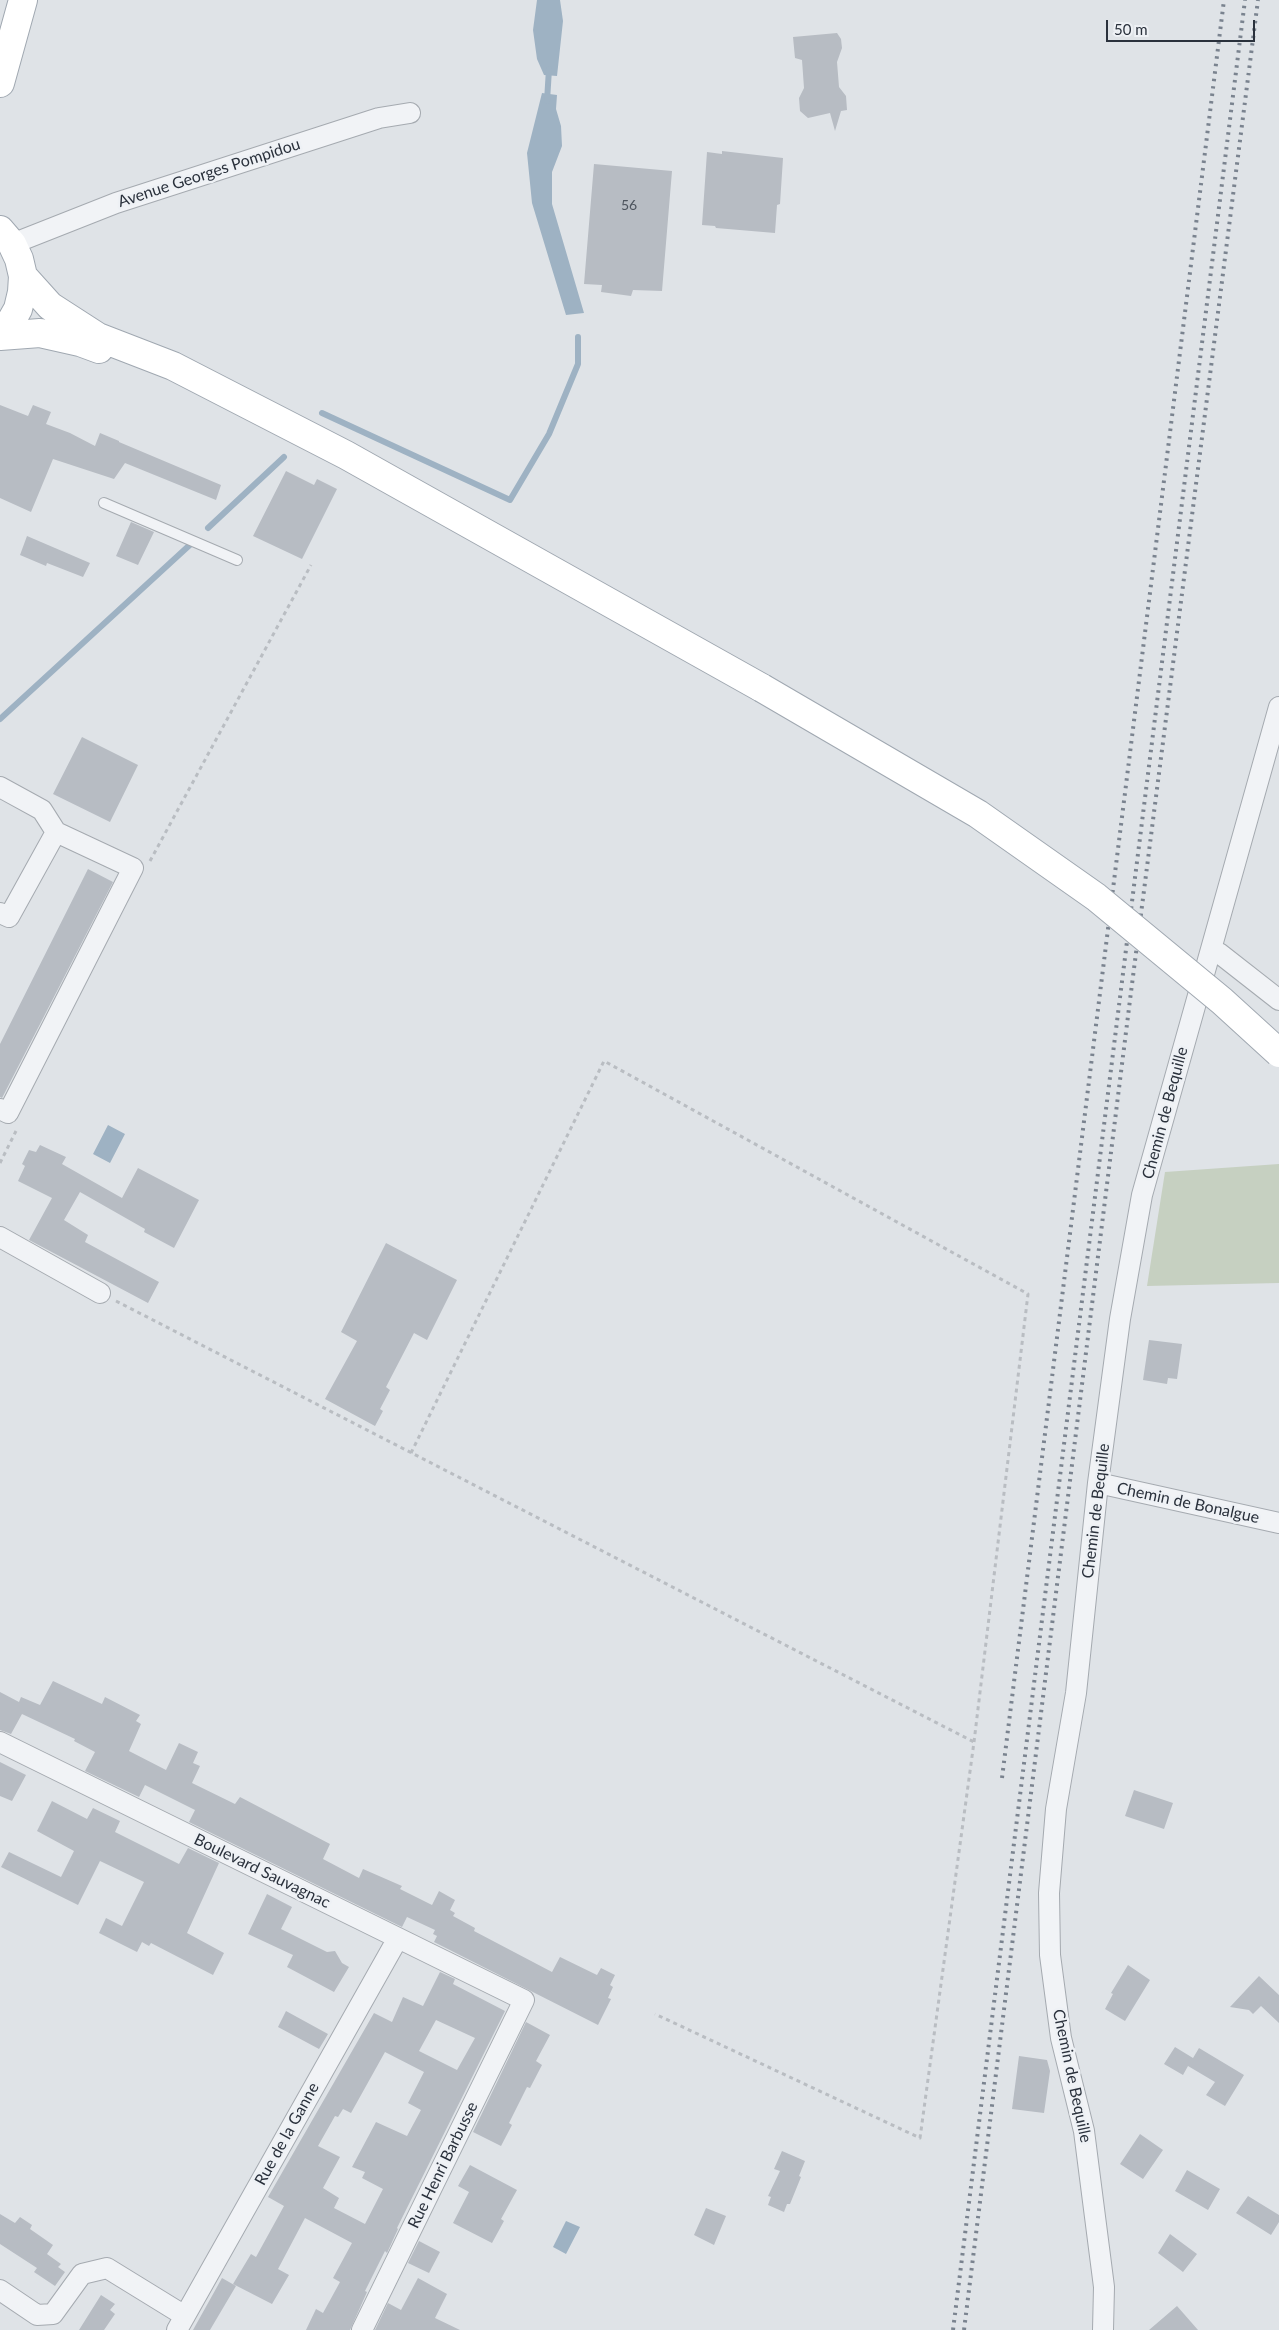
<!DOCTYPE html>
<style>
body{margin:0}
#map{position:relative;width:1279px;height:2330px;overflow:hidden;background:#dfe3e7;font-family:Lato,sans-serif}
canvas{display:block}
.scale{position:absolute;left:1106px;top:20px;width:149px;height:22px;box-sizing:border-box;border:2px solid #2a313c;border-top:0;padding-left:6px;font-size:15px;line-height:18px;white-space:nowrap;color:#2a313c;-webkit-text-stroke:4px #eef1f5;paint-order:stroke}
</style>
<div id="map">
<canvas width="1279" height="2330"></canvas>
<div class="scale">50 m</div>
</div>
<script>
const g = document.querySelector('canvas').getContext('2d');
g.lineJoin = 'round';
function fillPath(path, color) { g.fillStyle = color; g.fill(path, 'evenodd'); }
const toPath = rows => new Path2D(rows.map(r => 'M' + r).join(''));
function strokePath(path, color, width, dash) { g.strokeStyle = color; g.lineWidth = width; g.lineCap = dash ? 'butt' : 'round'; g.setLineDash(dash || []); g.stroke(path); }
function drawText(font, color, halo, rows, align = 'center') {
  g.font = font + ' Lato,sans-serif'; g.lineWidth = 5; g.setLineDash([]); g.textBaseline = 'middle'; g.strokeStyle = halo; g.fillStyle = color; for (const [text, x, y, turn = 0] of rows) {
    g.save(); g.translate(x, y); g.rotate((+turn || 0) * Math.PI / 180); g.textAlign = isNaN(turn) ? turn : align; if (halo) g.strokeText(text, 0, 0); g.fillText(text, 0, 0); g.restore();
  }
}
fillPath(toPath([
 [1279,1164,1279,1283,1147,1286,1165,1172]
]), '#c6d0c1');
fillPath(toPath([
 [537,0,560,0,563,21,557,76,544,75,537,59,533,30],
 [542,93,557,95,556,109,561,126,562,146,552,172,552,204,584,313,566,315,532,203,527,153],
 [108,1125,125,1134,110,1163,93,1154],
 [566,2221,580,2227,566,2254,553,2247]
]), '#9eb2c3');
strokePath(toPath([
 [547,101,549,69],
 [322,413,510,500,549,434,578,364,578,337],
 [208,528,284,457],
 [0,719,193,542]
]), '#9eb2c3', 6);
fillPath(toPath([
 [837,33,841,39,842,48,837,62,839,87,846,96,847,110,841,111,835,131,830,113,808,118,800,111,799,98,804,88,802,60,795,58,793,37],
 [722,151,783,158,780,204,777,205,775,233,716,228,715,226,702,225,707,152,722,154],
 [594,164,672,171,662,291,633,290,631,296,601,292,602,285,584,284],
 [0,405,28,416,33,405,51,412,46,424,70,433,95,446,100,433,119,441,119,442,221,485,216,500,125,463,114,479,53,459,31,512,0,498],
 [286,471,314,485,317,479,337,489,302,559,253,536],
 [131,522,154,532,138,565,116,556],
 [27,536,90,563,83,577,47,563,46,566,20,555],
 [82,737,138,765,110,822,53,794],
 [88,869,113,882,2,1098,0,1097,0,1044],
 [40,1145,66,1157,62,1164,122,1198,138,1168,199,1200,174,1248,144,1232,145,1229,80,1192,64,1220,88,1235,85,1242,159,1282,148,1303,29,1240,52,1198,18,1181,25,1166,22,1164,29,1150,36,1152],
 [386,1243,457,1280,427,1340,414,1333,386,1387,390,1390,380,1409,383,1411,375,1426,325,1399,357,1341,341,1332],
 [1149,1340,1182,1344,1177,1379,1168,1378,1167,1384,1143,1380],
 [53,1681,102,1704,105,1697,140,1715,136,1721,141,1724,129,1751,166,1770,179,1743,198,1752,193,1763,200,1766,192,1783,235,1804,240,1797,330,1844,323,1859,359,1878,363,1869,402,1886,400,1889,432,1905,439,1891,455,1900,450,1910,455,1913,453,1916,475,1928,474,1931,552,1972,560,1957,597,1975,601,1968,615,1975,610,1985,613,1987,608,1998,611,1999,598,2025,434,1942,437,1936,433,1934,435,1930,407,1917,402,1927,189,1822,195,1810,145,1785,139,1797,85,1771,95,1752,74,1741,75,1739,22,1714,11,1734,0,1730,0,1692,19,1702,21,1697,40,1705],
 [0,1762,26,1775,12,1801,0,1796],
 [1134,1790,1173,1803,1164,1829,1125,1816],
 [52,1801,87,1819,93,1808,120,1821,115,1832,179,1864,188,1848,219,1863,187,1933,224,1953,213,1975,151,1943,149,1946,142,1942,137,1952,99,1933,106,1918,122,1926,144,1882,100,1861,78,1905,1,1867,9,1852,61,1877,74,1851,37,1831],
 [267,1894,292,1907,281,1929,327,1952,335,1951,342,1963,349,1967,334,1992,287,1967,293,1955,248,1934],
 [1128,1965,1150,1980,1125,2021,1105,2009,1113,1994,1111,1993],
 [440,1972,455,1979,453,1984,505,2011,397,2228,398,2229,387,2253,385,2251,365,2291,367,2292,350,2330,306,2330,316,2309,323,2313,340,2282,333,2278,352,2243,305,2218,278,2269,289,2275,272,2304,233,2284,251,2254,256,2257,284,2206,268,2197,374,2013,392,2022,403,1997,423,2006],
 [436,2020,475,2038,457,2070,419,2051],
 [385,2052,424,2072,408,2103,421,2110,407,2136,376,2122,352,2167,365,2172,362,2178,383,2189,365,2224,334,2208,339,2198,323,2188,340,2157,318,2146,335,2116,338,2117,343,2109,351,2113],
 [1259,1976,1279,1995,1279,2023,1261,2006,1253,2014,1249,2010,1230,2007],
 [286,2011,328,2034,319,2049,278,2027],
 [526,2022,550,2035,536,2061,542,2065,530,2088,527,2087,509,2123,512,2125,501,2146,473,2132],
 [1175,2047,1193,2058,1199,2048,1244,2075,1225,2106,1206,2095,1215,2082,1188,2066,1183,2075,1164,2064],
 [1019,2056,1047,2060,1050,2071,1044,2113,1012,2109],
 [1140,2134,1163,2150,1143,2179,1120,2164],
 [782,2151,805,2161,799,2176,801,2177,790,2204,787,2204,784,2212,768,2205,771,2197,768,2196,780,2171,774,2169],
 [470,2165,517,2190,501,2219,504,2221,492,2243,453,2223,469,2192,458,2186],
 [1187,2170,1220,2189,1208,2210,1175,2191],
 [1248,2196,1279,2215,1279,2222,1271,2235,1236,2213],
 [706,2208,726,2216,714,2245,694,2235],
 [0,2214,15,2223,20,2217,32,2225,30,2229,53,2245,47,2254,61,2264,58,2267,65,2272,55,2286,34,2272,37,2268,0,2244],
 [1170,2234,1197,2254,1183,2272,1158,2253],
 [419,2241,440,2252,429,2273,408,2263],
 [222,2278,236,2286,210,2330,193,2330],
 [418,2278,447,2294,435,2318,460,2330,375,2330,388,2303,401,2310],
 [101,2295,115,2304,110,2310,115,2314,104,2330,79,2330],
 [1177,2306,1198,2330,1149,2330]
]), '#b7bcc3');
const lane = toPath([
 [104,503,237,560]
]);
const street = toPath([
 [12,244,116,203,379,118,410,113],
 [0,787,42,810,56,832,9,917,0,913],
 [1211,950,1219,953,1279,1000],
 [0,1109,8,1113,133,868,56,832],
 [0,1237,100,1293],
 [1098,1483,1279,1523],
 [0,1742,524,2000,362,2330],
 [0,2290,37,2315,53,2314,82,2274,107,2268,185,2316],
 [177,2330,398,1938],
 [1103,2330,1104,2287,1084,2131,1061,2038,1050,1955,1049,1893,1056,1809,1076,1693,1098,1483,1120,1319,1142,1195,1279,707]
]);
const primary = toPath([
 [0,83,23,0],
 [0,230,12,244,19,259,23,276,22,292,18,309,10,323,0,335],
 [23,276,50,306,98,337,173,366,346,455,762,688],
 [0,336,40,333,80,342,99,349]
]);
strokePath(lane, '#a5aab0', 12);
strokePath(street, '#a5aab0', 22);
strokePath(primary, '#a0a8b1', 30);
strokePath(toPath([
 [150,861,311,565],
 [0,1163,16,1131],
 [116,1301,974,1742],
 [411,1453,604,1061,1028,1294,974,1742,920,2138,655,2014]
]), '#b9bdc2', 3, [4, 4]);
strokePath(lane, '#f1f3f6', 10);
strokePath(street, '#f1f3f6', 20);
strokePath(primary, '#fff', 28);
strokePath(toPath([
 [1002,1778,1224,0],
 [953,2330,1245,0],
 [964,2330,1131,992,1258,0]
]), '#7a838f', 4, [2.5, 5]);
const primaryBridge = toPath([
 [762,688,978,814,1096,897,1222,1001,1279,1053]
]);
strokePath(primaryBridge, '#a0a8b1', 30, []);
strokePath(primaryBridge, '#fff', 28);
drawText('14px', '#4d545e', null, [
 ["56",629,205]
]);
drawText('16px', '#2a313c', '#eef1f5', [
 ["Avenue Georges Pompidou",209,173,-18],
 ["Chemin de Bequille",1165,1113,-75],
 ["Chemin de Bonalgue",1188,1503,12],
 ["Chemin de Bequille",1096,1511,-83],
 ["Boulevard Sauvagnac",262,1871,26],
 ["Chemin de Bequille",1072,2076,78],
 ["Rue de la Ganne",287,2134,-61],
 ["Rue Henri Barbusse",443,2165,-64]
]);
</script>
